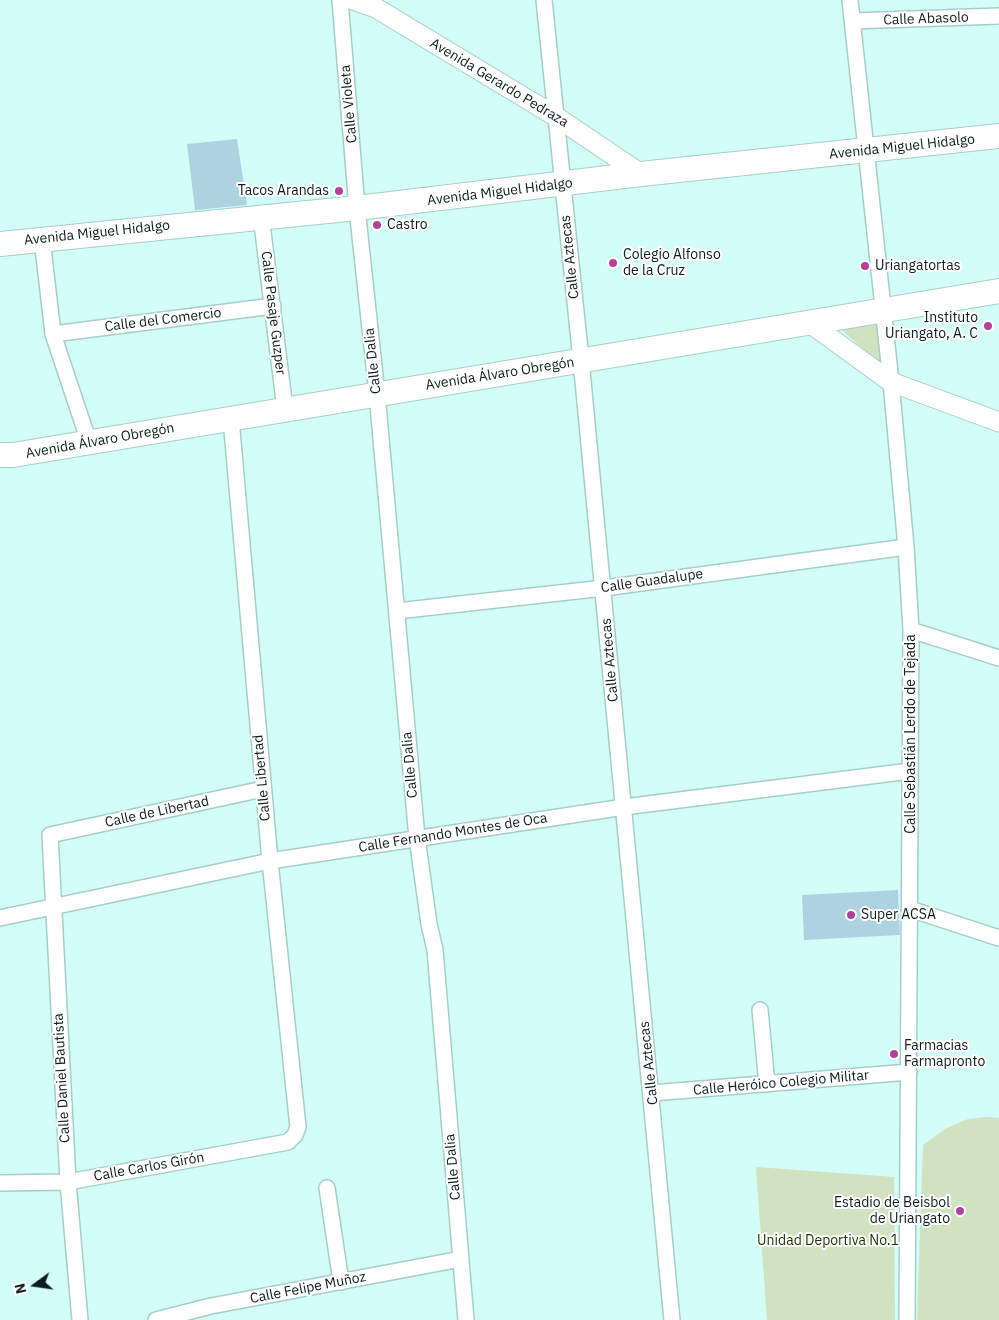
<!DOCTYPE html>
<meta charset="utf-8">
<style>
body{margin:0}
#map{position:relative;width:999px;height:1320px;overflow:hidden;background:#d3fdf9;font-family:"IBM Plex Sans",sans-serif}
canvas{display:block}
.north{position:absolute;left:10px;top:1260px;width:50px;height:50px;-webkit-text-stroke:4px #fff;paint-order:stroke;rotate:256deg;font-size:14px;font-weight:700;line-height:20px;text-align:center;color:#0c1d1b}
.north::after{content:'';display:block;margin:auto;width:18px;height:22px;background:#0c1d1b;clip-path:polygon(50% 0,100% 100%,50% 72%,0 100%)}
</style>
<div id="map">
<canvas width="999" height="1320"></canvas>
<div class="north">N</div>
</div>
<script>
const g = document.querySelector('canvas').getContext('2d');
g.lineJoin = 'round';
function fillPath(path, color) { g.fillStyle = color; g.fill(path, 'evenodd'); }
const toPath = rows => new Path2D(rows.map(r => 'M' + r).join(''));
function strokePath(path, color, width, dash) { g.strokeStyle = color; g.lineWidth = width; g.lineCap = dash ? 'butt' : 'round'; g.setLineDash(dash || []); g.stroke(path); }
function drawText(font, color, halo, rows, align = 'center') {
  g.font = font + ' "IBM Plex Sans",sans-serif'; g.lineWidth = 4; g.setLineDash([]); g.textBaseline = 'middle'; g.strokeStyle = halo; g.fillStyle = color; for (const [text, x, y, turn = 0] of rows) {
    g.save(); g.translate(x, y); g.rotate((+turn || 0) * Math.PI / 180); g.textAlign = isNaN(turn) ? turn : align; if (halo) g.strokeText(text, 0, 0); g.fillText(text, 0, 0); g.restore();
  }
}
fillPath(toPath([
 [879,315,883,367,832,321],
 [987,1117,999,1118,999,1320,917,1320,923,1145,945,1129,968,1119],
 [756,1167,894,1177,895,1320,767,1320]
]), '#d0e2bf');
fillPath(toPath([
 [237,139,247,205,195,210,187,144],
 [898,890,900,935,804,940,802,895]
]), '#acd3df');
const minor = toPath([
 [340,0,357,208,377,394,417,838,429,924,435,950,466,1320],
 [544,0,581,360,672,1320],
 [850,0,891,382,906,547,911,630,907,1320],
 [852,21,999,16],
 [261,216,285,409],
 [42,239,53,334,89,442],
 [53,334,273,306],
 [397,611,604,588,906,547],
 [911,630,999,658],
 [910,909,999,938],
 [0,918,270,861,624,807,910,771],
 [760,1010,767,1084],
 [652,1093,909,1072],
 [0,1183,68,1182,288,1142,295,1135,298,1127,270,861,231,419],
 [327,1188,341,1282],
 [80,1320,68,1182,50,835,263,789],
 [156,1320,211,1306,461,1259]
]);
const tertiary = toPath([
 [353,0,376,8,555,116,641,174],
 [807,321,891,382,999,422]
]);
const primary = toPath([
 [0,244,357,208,641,174,999,136],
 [0,455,13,455,999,291]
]);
strokePath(minor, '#a5ceca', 18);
strokePath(tertiary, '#a5ceca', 21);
strokePath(primary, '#a5ceca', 26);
strokePath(minor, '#fff', 15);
strokePath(tertiary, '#fff', 19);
strokePath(primary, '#fff', 24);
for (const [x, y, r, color] of [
 [339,191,5,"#b3409a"],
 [377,225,5,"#b3409a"],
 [613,263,5,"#b3409a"],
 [865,266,5,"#b3409a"],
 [988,326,5,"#b3409a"],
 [851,915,5,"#b3409a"],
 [894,1054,5,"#b3409a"],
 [960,1211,5,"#b3409a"]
]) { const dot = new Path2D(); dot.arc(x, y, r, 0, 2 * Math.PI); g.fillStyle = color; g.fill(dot); strokePath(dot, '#fff', 2); }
drawText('14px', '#0c1d1b', '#fff', [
 ["Calle Abasolo",926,19,-2],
 ["Avenida Gerardo Pedraza",499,83,31],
 ["Calle Violeta",349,104,-95],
 ["Avenida Miguel Hidalgo",902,147,-6],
 ["Avenida Miguel Hidalgo",500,192,-7],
 ["Avenida Miguel Hidalgo",97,233,-6],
 ["Calle Aztecas",570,257,-96],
 ["Calle Pasaje Guzper",273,313,83],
 ["Calle del Comercio",163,320,-7],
 ["Calle Dalia",373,361,-96],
 ["Avenida Álvaro Obregón",500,374,-9],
 ["Avenida Álvaro Obregón",100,441,-10],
 ["Calle Guadalupe",652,581,-8],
 ["Calle Aztecas",610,660,-95],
 ["Calle Sebastián Lerdo de Tejada",911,734,-90],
 ["Calle Dalia",410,765,-95],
 ["Calle Libertad",262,778,-95],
 ["Calle de Libertad",157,812,-12],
 ["Calle Fernando Montes de Oca",453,833,-9],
 ["Calle Aztecas",649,1063,-96],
 ["Calle Daniel Bautista",62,1078,-93],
 ["Calle Heróico Colegio Militar",781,1083,-5],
 ["Calle Carlos Girón",149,1167,-10],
 ["Calle Dalia",453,1167,-95],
 ["Calle Felipe Muñoz",308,1288,-11]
]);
drawText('14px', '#0c1d1b', '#fff', [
 ["Tacos Arandas",329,191,"right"],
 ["Castro",387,225],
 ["Colegio Alfonso",623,255],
 ["de la Cruz",623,271],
 ["Uriangatortas",875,266],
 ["Instituto",978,318,"right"],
 ["Uriangato, A. C",978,334,"right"],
 ["Super ACSA",861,915],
 ["Farmacias",904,1046],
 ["Farmapronto",904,1062],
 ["Estadio de Beisbol",950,1203,"right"],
 ["de Uriangato",950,1219,"right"]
], 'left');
drawText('14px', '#1c3100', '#fff', [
 ["Unidad Deportiva No.1",828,1241]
]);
</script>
